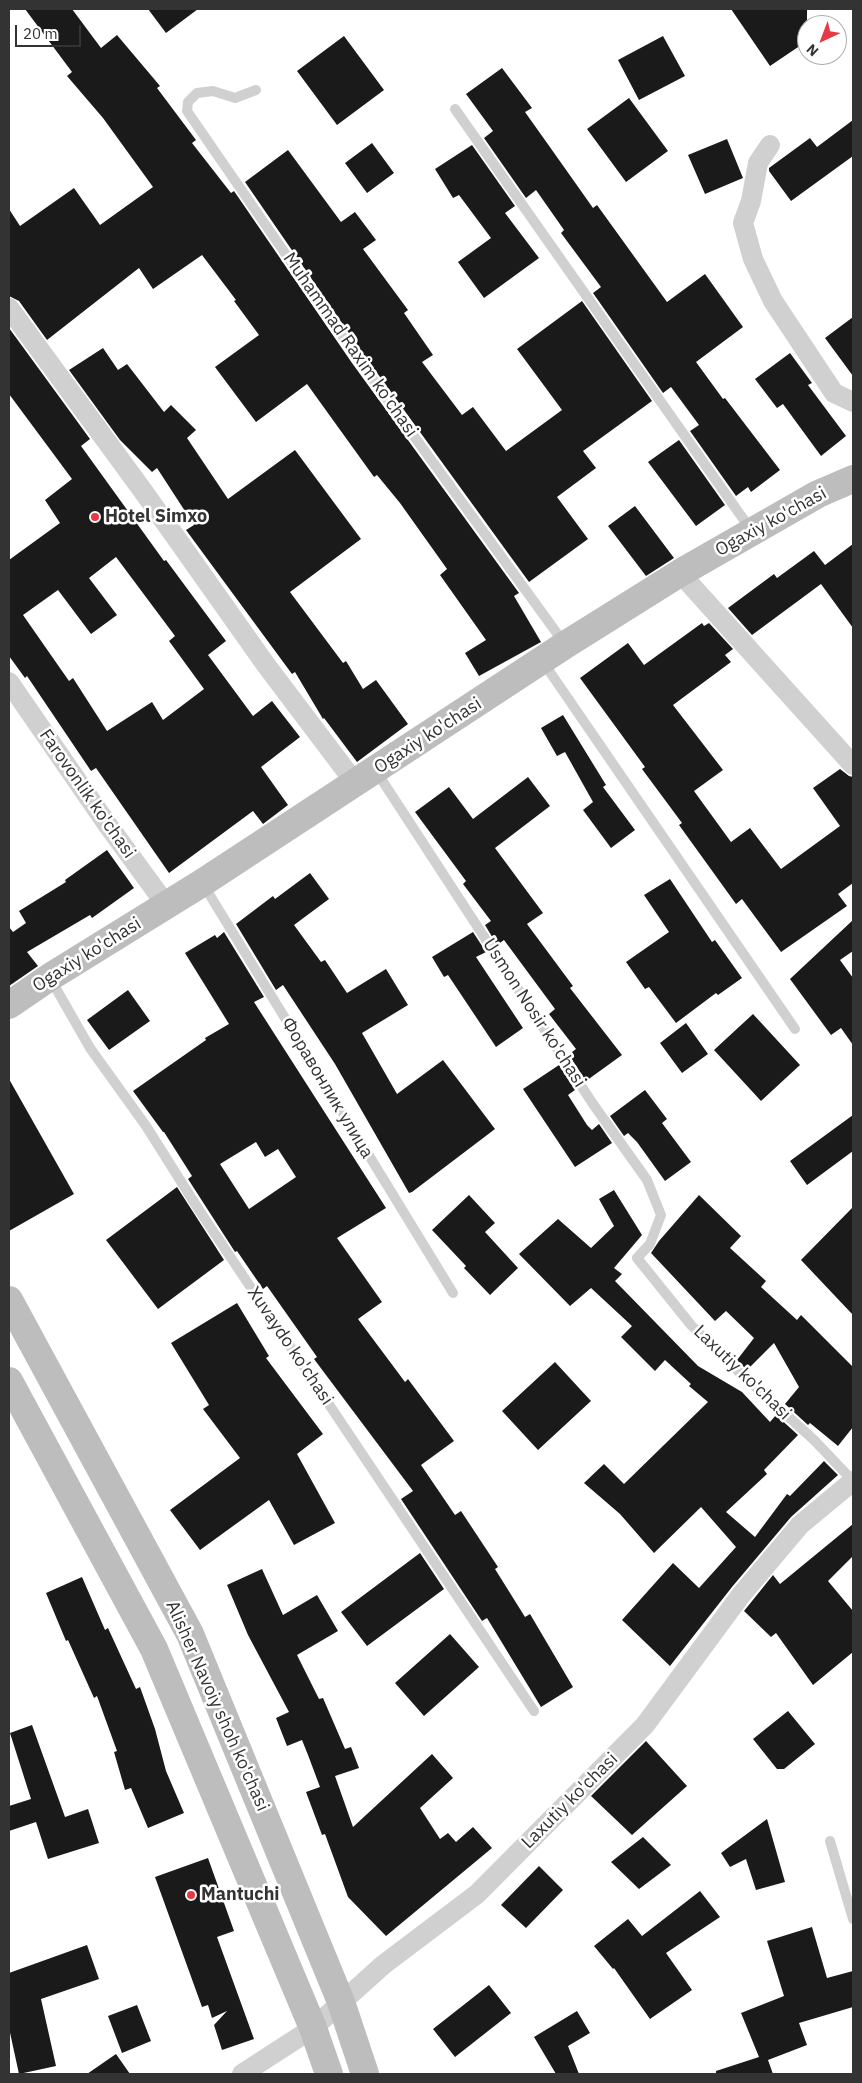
<!DOCTYPE html>
<meta charset="utf-8">
<style>
body{margin:0}
#map{position:relative;width:862px;height:2083px;overflow:hidden;background:#fff;font-family:"IBM Plex Sans",sans-serif}
canvas{display:block}
.frame{position:absolute;inset:0;border:10px solid #333;pointer-events:none}
.north{position:absolute;left:797px;top:15px;width:50px;height:50px;box-sizing:border-box;background:#fff;border:1px solid #adadad;border-radius:50%;rotate:223deg;font-size:14px;font-weight:700;line-height:20px;text-align:center;color:#333}
.north::after{content:'';display:block;margin:auto;width:18px;height:22px;background:#e63946;clip-path:polygon(50% 0,100% 100%,50% 72%,0 100%)}
.scale{position:absolute;left:15px;top:25px;width:66px;height:22px;box-sizing:border-box;border:2px solid #333;border-top:0;padding-left:6px;font-size:15px;line-height:18px;white-space:nowrap;color:#333;-webkit-text-stroke:4px #fff;paint-order:stroke}
</style>
<div id="map">
<canvas width="862" height="2083"></canvas>
<div class="frame"></div>
<div class="north">N</div>
<div class="scale">20 m</div>
</div>
<script>
const g = document.querySelector('canvas').getContext('2d');
g.lineJoin = 'round';
function fillPath(path, color) { g.fillStyle = color; g.fill(path, 'evenodd'); }
const toPath = rows => new Path2D(rows.map(r => 'M' + r).join(''));
function strokePath(path, color, width, dash) { g.strokeStyle = color; g.lineWidth = width; g.lineCap = dash ? 'butt' : 'round'; g.setLineDash(dash || []); g.stroke(path); }
function drawText(font, color, halo, rows, align = 'center') {
  g.font = font + ' "IBM Plex Sans",sans-serif'; g.lineWidth = 5; g.setLineDash([]); g.textBaseline = 'middle'; g.strokeStyle = halo; g.fillStyle = color; for (const [text, x, y, turn = 0] of rows) {
    g.save(); g.translate(x, y); g.rotate((+turn || 0) * Math.PI / 180); g.textAlign = isNaN(turn) ? turn : align; if (halo) g.strokeText(text, 0, 0); g.fillText(text, 0, 0); g.restore();
  }
}
fillPath(toPath([
 [25,9,72,9,101,48,117,35,160,86,157,88,196,140,192,143,231,193,234,191,352,363,519,593,514,596,541,642,479,676,465,653,486,640,440,575,447,569,400,503,377,475,374,477,307,384,256,422,215,367,259,335,234,301,236,300,202,255,153,289,139,268,47,340,19,301,9,296,9,209,20,226,74,188,100,225,153,187,103,118,67,76,72,72],
 [148,9,198,9,166,33],
 [731,9,807,9,807,41,770,66],
 [344,36,384,90,337,125,297,71],
 [663,36,685,76,639,100,618,60],
 [502,68,532,108,525,112,552,150,593,208,597,205,667,302,705,274,743,327,696,362,723,399,725,398,780,470,751,492,748,487,736,496,690,431,699,425,671,387,663,393,593,293,601,287,561,233,564,230,536,190,526,198,484,138,493,131,466,94],
 [629,98,668,151,626,182,587,129],
 [853,120,853,156,791,201,769,171,769,168,810,138,817,147],
 [727,139,743,178,705,194,688,155],
 [372,143,394,173,367,193,345,163],
 [472,145,515,206,505,213,539,258,484,298,458,262,491,238,459,195,453,198,435,169],
 [288,150,341,222,355,212,376,240,363,249,408,310,404,313,433,355,422,362,462,415,473,407,506,451,562,410,517,349,582,301,652,401,583,451,596,468,557,497,588,539,529,582,364,355,245,182],
 [853,317,853,376,825,338],
 [9,328,90,439,81,446,164,561,166,560,226,641,208,655,253,716,272,701,300,737,261,767,288,805,263,824,253,811,169,873,96,768,91,771,27,676,25,678,9,656,9,560,60,523,45,500,72,479,9,394],
 [116,557,175,636,169,641,204,689,163,720,152,702,107,731,73,678,69,681,23,615,58,590,91,634,117,615,89,578],
 [103,348,118,370,127,364,164,412,171,405,196,430,187,438,228,499,295,450,361,539,290,592,343,663,346,661,363,689,376,680,408,724,357,762,324,718,323,719,295,672,292,674,186,530,194,525,157,468,152,472,120,440,69,370],
 [790,353,812,383,808,385,846,436,821,456,783,404,777,408,755,379],
 [679,440,725,505,696,526,648,462],
 [635,506,674,558,646,576,608,526],
 [853,544,853,628,821,584,752,635,728,608,774,574,777,578,814,551,825,565],
 [702,623,704,626,709,623,733,649,725,655,731,662,673,705,723,770,694,791,731,842,750,828,781,869,840,826,813,788,840,769,849,776,853,777,853,883,838,894,847,906,781,952,742,899,736,904,679,825,682,823,642,769,645,767,580,678,628,643,644,665],
 [563,715,606,785,603,787,635,830,611,848,583,810,593,802,565,752,557,756,541,728],
 [528,777,550,806,495,848,543,913,527,924,573,986,570,988,622,1055,586,1081,571,1058,574,1055,572,1052,576,1049,549,1014,555,1009,504,940,497,945,485,925,491,921,463,884,466,881,415,812,449,787,473,819],
 [107,850,134,888,92,918,90,915,27,952,38,966,9,986,9,927,13,932,26,923,19,911,66,882,65,880],
 [310,873,329,899,294,925,321,962,325,960,347,993,386,969,408,1005,362,1033,397,1094,443,1060,495,1129,412,1192,409,1193,335,1064,283,985,276,990,236,924,273,896,275,899],
 [670,879,712,942,715,940,742,978,718,995,716,993,676,1023,649,987,645,989,626,962,669,932,644,895],
 [853,920,853,951,840,960,853,978,853,1045,841,1028,831,1035,790,979],
 [224,932,264,997,254,1002,386,1208,337,1238,382,1302,358,1319,405,1382,408,1379,454,1441,421,1465,455,1515,461,1511,498,1567,495,1569,525,1617,530,1614,573,1687,541,1707,487,1618,482,1621,401,1499,413,1491,314,1359,317,1357,267,1286,263,1289,237,1251,235,1252,188,1179,192,1176,164,1132,163,1132,133,1091,206,1040,205,1038,229,1024,185,953,215,935,217,938],
 [256,1142,265,1157,278,1149,296,1177,249,1209,220,1164],
 [473,932,486,952,476,957,523,1028,496,1047,448,975,444,977,432,957],
 [128,990,150,1021,109,1050,87,1020],
 [753,1014,800,1065,761,1101,714,1050],
 [686,1023,708,1054,682,1073,660,1043],
 [559,1065,575,1090,568,1095,587,1125,592,1130,599,1124,612,1143,575,1167,523,1089],
 [9,1079,74,1194,9,1231],
 [645,1090,667,1119,662,1123,691,1162,665,1181,637,1142,628,1133,624,1136,610,1116],
 [853,1115,853,1151,807,1185,790,1161],
 [177,1187,224,1260,158,1309,106,1240],
 [614,1190,642,1235,614,1268,622,1274,615,1281,698,1366,742,1392,770,1422,776,1415,798,1435,764,1470,767,1474,726,1512,755,1537,787,1494,790,1496,824,1461,838,1475,791,1517,732,1587,670,1666,622,1620,673,1563,699,1588,736,1547,701,1507,654,1553,620,1514,584,1483,604,1464,624,1484,708,1402,689,1386,691,1384,665,1360,655,1371,621,1337,632,1326,591,1288,570,1306,519,1254,558,1219,591,1248,614,1226,599,1199],
 [469,1195,495,1223,485,1232,518,1268,490,1295,464,1268,466,1266,432,1230],
 [699,1195,741,1236,730,1248,766,1281,761,1287,797,1320,801,1315,853,1367,853,1427,838,1446,810,1423,808,1425,785,1404,799,1387,774,1343,747,1370,737,1360,754,1338,726,1311,715,1321,651,1253,659,1241],
 [853,1207,853,1315,801,1260],
 [237,1303,269,1356,266,1358,323,1434,297,1454,335,1523,294,1545,269,1500,200,1550,170,1510,240,1458,203,1409,209,1405,171,1343],
 [555,1362,591,1401,538,1450,502,1411],
 [853,1524,853,1556,828,1581,853,1611,853,1652,813,1685,776,1633,771,1637,744,1611,773,1575,780,1584],
 [420,1553,444,1589,367,1646,341,1612],
 [262,1569,283,1615,317,1595,338,1631,297,1655,319,1699,323,1698,345,1749,351,1747,359,1768,335,1776,353,1827,432,1754,453,1778,420,1808,440,1839,448,1833,456,1842,473,1827,492,1848,386,1936,348,1897,325,1834,322,1835,306,1792,320,1787,308,1755,302,1740,287,1746,276,1718,289,1712,248,1635,227,1585],
 [82,1577,105,1630,108,1628,136,1689,140,1687,155,1729,166,1771,184,1813,148,1828,131,1788,125,1790,114,1752,117,1751,97,1696,94,1698,68,1640,66,1641,46,1593],
 [450,1634,479,1667,424,1716,395,1683],
 [788,1711,815,1744,784,1769,777,1769,753,1739],
 [32,1725,65,1817,88,1809,99,1843,48,1859,36,1822,9,1831,9,1806,31,1799,10,1733],
 [646,1741,687,1786,632,1835,591,1796],
 [767,1819,785,1882,756,1890,746,1859,730,1867,721,1853],
 [643,1837,671,1865,639,1889,611,1862],
 [208,1858,234,1931,217,1937,254,2039,222,2050,214,2025,227,2011,212,2018,208,2005,202,2007,155,1877],
 [539,1866,563,1890,526,1928,501,1905],
 [700,1891,720,1917,666,1953,692,1990,650,2019,614,1968,613,1969,594,1946,628,1919,642,1936],
 [812,1927,827,1978,853,1971,853,2007,799,2023,807,2045,768,2060,773,2074,716,2074,716,2071,759,2057,741,2013,784,1996,767,1941],
 [87,1945,99,1979,41,1999,56,2066,19,2074,9,2028,9,1973],
 [489,1985,511,2013,455,2057,433,2029],
 [137,2005,151,2041,122,2053,108,2016],
 [577,2011,590,2033,568,2046,579,2074,556,2074,534,2037],
 [116,2054,130,2074,87,2074]
]), '#1a1a1a');
strokePath(toPath([
 [256,90,235,98,213,91,197,93,188,102,187,111,358,359,564,643],
 [455,109,751,530],
 [543,662,795,1029],
 [376,771,593,1104,647,1180,661,1215,650,1244,637,1258,691,1325,739,1372,814,1440,853,1481],
 [203,884,453,1293],
 [50,978,90,1048,146,1126,199,1210,534,1711],
 [830,1841,853,1919]
]), '#d0d0d0', 10);
strokePath(toPath([
 [770,145,758,163,751,201,743,223,753,259,773,301,834,393,853,402],
 [9,308,143,491,266,665,356,784],
 [680,573,853,765],
 [9,682,107,824,167,906],
 [242,2074,313,2028,383,1965,477,1894,645,1725,741,1595,800,1525,853,1481]
]), '#d0d0d0', 20);
strokePath(toPath([
 [9,1005,50,977,202,883,565,645,680,573,818,494,853,479],
 [9,1300,190,1634,341,2002,365,2074],
 [9,1381,154,1649,313,2028,329,2074]
]), '#bdbdbd', 28);
for (const [x, y, r, color] of [
 [95,517,5,"#e63946"],
 [191,1895,5,"#e63946"]
]) { const dot = new Path2D(); dot.arc(x, y, r, 0, 2 * Math.PI); g.fillStyle = color; g.fill(dot); strokePath(dot, '#fff', 2); }
drawText('18px', '#333', '#fff', [
 ["Muhammad Raxim ko'chasi",350,345,55],
 ["Ogaxiy ko'chasi",771,522,-29],
 ["Ogaxiy ko'chasi",428,736,-33],
 ["Farovonlik ko'chasi",87,794,55],
 ["Ogaxiy ko'chasi",87,955,-32],
 ["Usmon Nosir ko'chasi",534,1013,57],
 ["Форавонлик улица",327,1088,59],
 ["Xuvaydo ko'chasi",290,1346,56],
 ["Laxutiy ko'chasi",742,1373,44],
 ["Alisher Navoiy shoh ko'chasi",217,1706,66],
 ["Laxutiy ko'chasi",570,1801,-45]
]);
drawText('bold 18px', '#333', '#fff', [
 ["Hotel Simxo",105,517],
 ["Mantuchi",201,1895]
], 'left');
</script>
